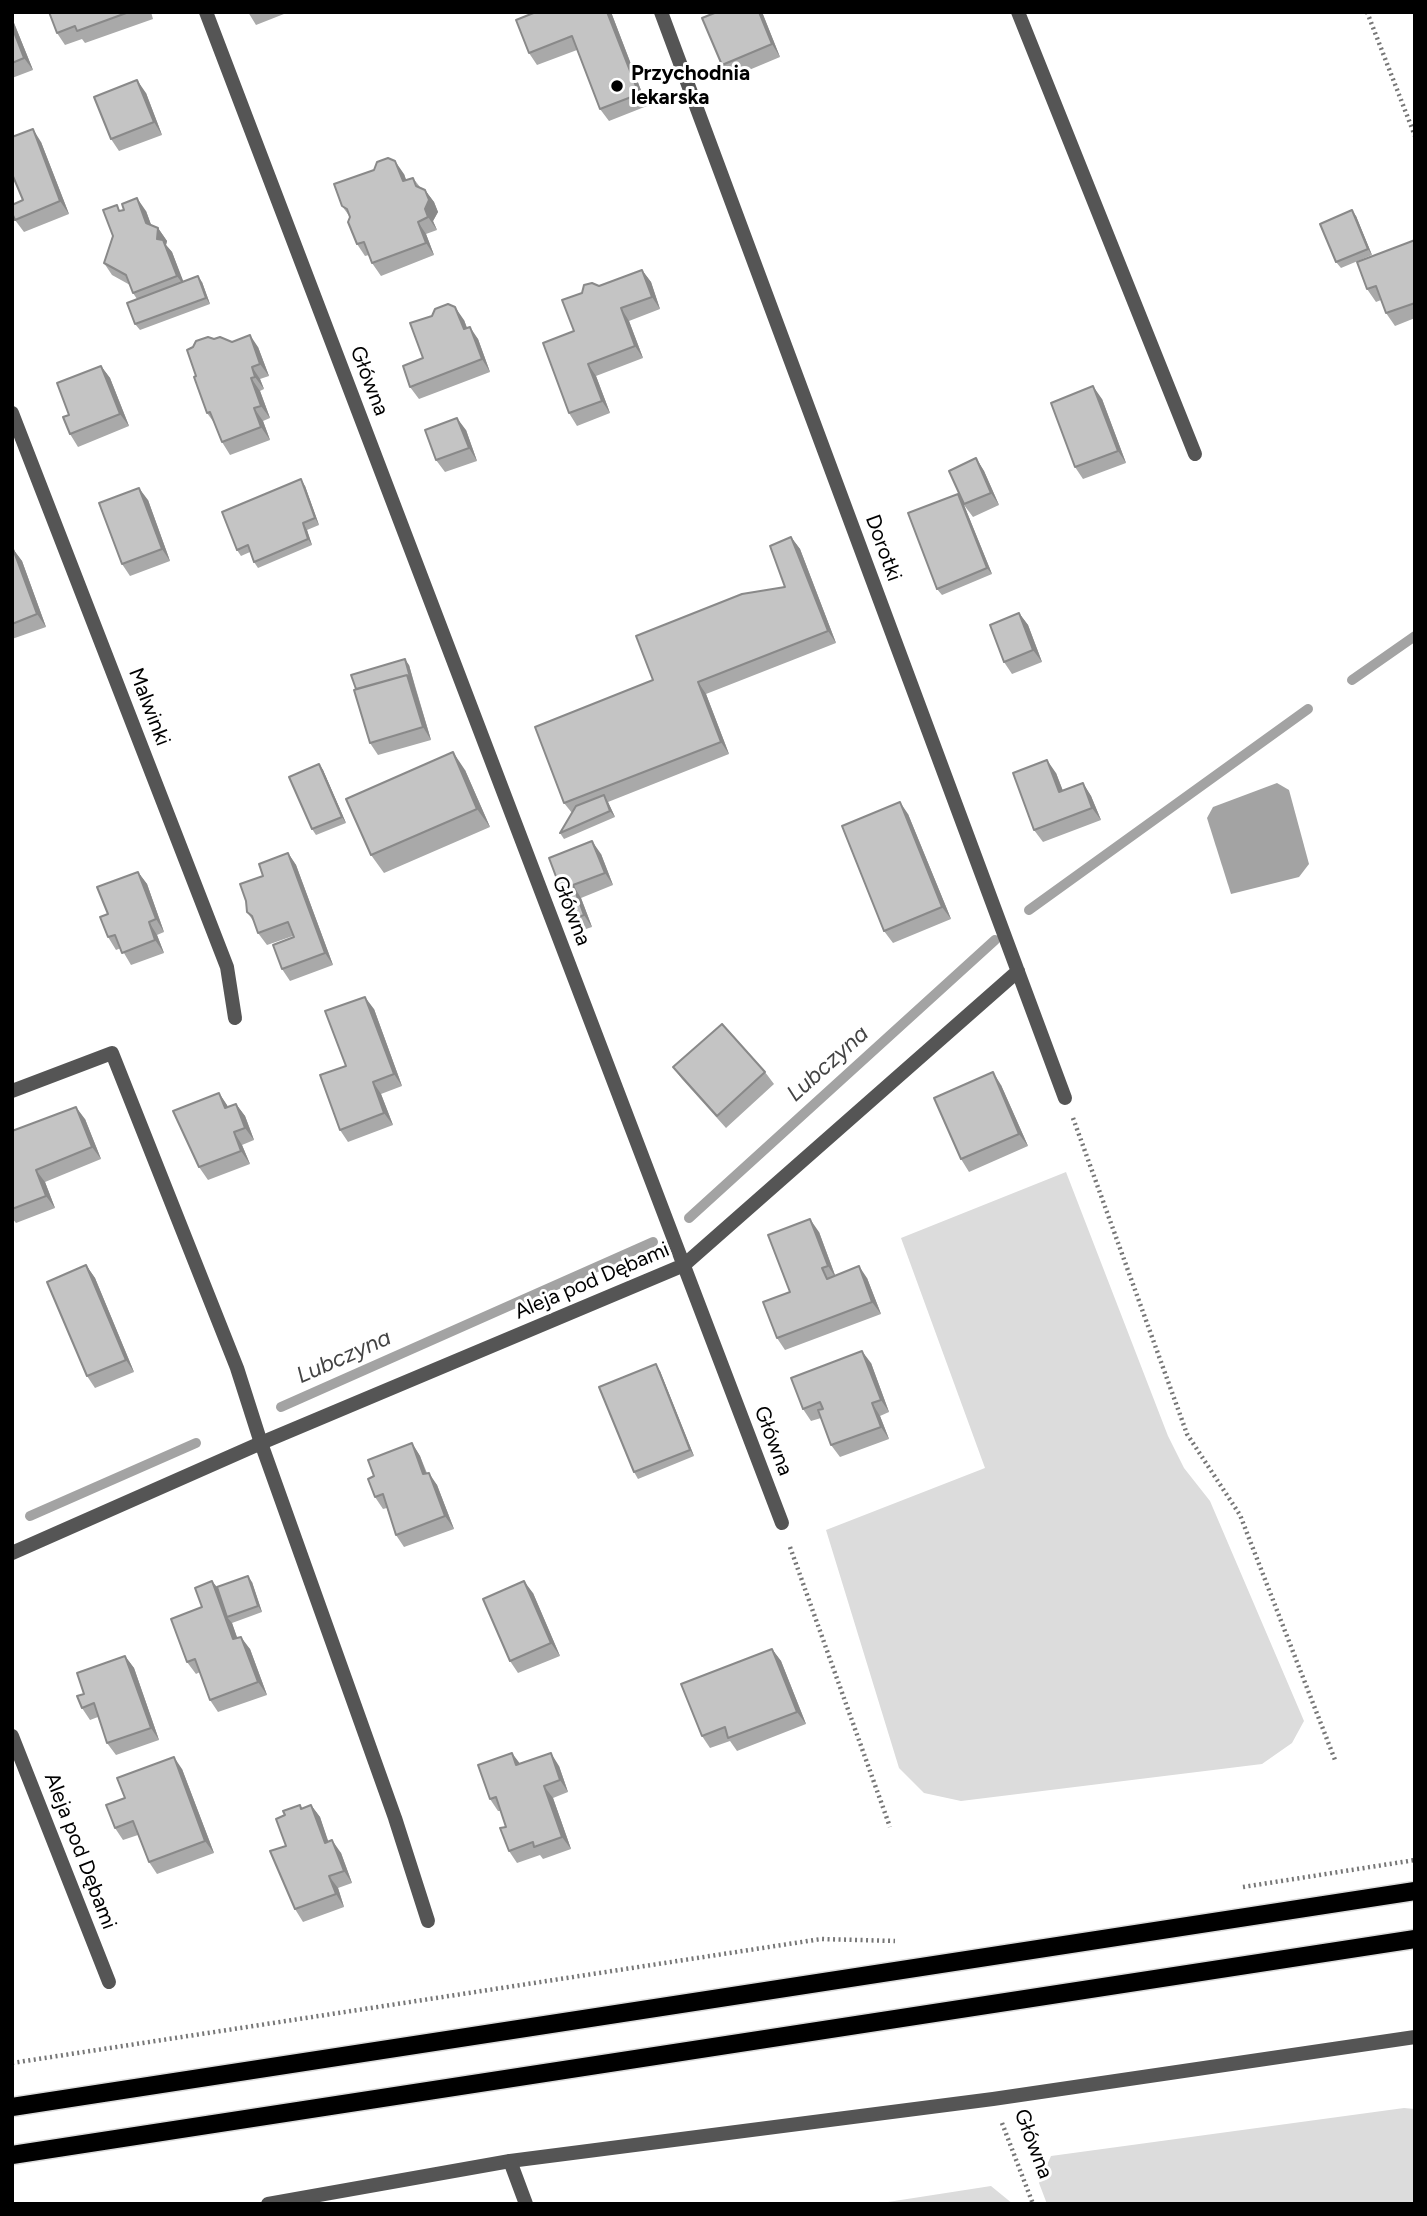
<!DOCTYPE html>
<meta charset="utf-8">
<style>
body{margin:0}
#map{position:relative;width:1427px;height:2216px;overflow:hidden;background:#fff;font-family:Figtree,sans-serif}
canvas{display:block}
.frame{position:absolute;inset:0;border:14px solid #000;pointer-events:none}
</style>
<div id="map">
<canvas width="1427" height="2216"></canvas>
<div class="frame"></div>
</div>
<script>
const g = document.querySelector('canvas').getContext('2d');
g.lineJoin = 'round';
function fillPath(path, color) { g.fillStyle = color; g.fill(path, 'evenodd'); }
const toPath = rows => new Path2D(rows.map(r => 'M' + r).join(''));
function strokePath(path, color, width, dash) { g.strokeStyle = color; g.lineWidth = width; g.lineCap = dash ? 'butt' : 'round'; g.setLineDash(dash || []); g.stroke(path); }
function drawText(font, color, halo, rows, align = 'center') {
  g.font = font + ' Figtree,sans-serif'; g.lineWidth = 6; g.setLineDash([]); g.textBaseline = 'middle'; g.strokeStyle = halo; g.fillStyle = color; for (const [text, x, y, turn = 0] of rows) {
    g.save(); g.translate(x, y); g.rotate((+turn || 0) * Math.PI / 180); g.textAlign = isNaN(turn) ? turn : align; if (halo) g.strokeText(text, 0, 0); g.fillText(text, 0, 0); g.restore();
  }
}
fillPath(toPath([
 [1066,1172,1168,1436,1184,1468,1210,1501,1304,1721,1292,1743,1262,1764,961,1801,924,1793,899,1768,826,1530,985,1468,901,1238],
 [1404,2108,1415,2109,1415,2204,1047,2204,1039,2183,1051,2156],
 [991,2186,1013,2204,875,2204]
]), '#dcdcdc');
fillPath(toPath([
 [1277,783,1289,790,1309,864,1299,877,1231,894,1207,818,1213,807]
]), '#a3a3a3');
strokePath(toPath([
 [1352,680,1415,636],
 [1029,910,1308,709],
 [689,1218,995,940],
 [281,1407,653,1242],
 [30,1516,196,1443]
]), '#a3a3a3', 10);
const primary = toPath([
 [12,2107,1415,1891],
 [12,2155,1415,1939]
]);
strokePath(primary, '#dbdbdb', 21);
strokePath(toPath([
 [1367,12,1415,136],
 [1073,1118,1187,1434,1240,1515,1335,1760],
 [790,1547,890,1827],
 [1243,1887,1415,1860],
 [12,2063,821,1939,895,1941],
 [1002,2123,1033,2204]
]), '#777', 4.5, [2, 3.5]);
strokePath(toPath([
 [12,1091,112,1053,237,1368,261,1443],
 [268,2204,510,2161,993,2099,1415,2037]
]), '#555', 14);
strokePath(toPath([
 [206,12,782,1523],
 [661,12,1065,1098],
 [1018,12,1195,454],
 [12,413,227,967,235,1018],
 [261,1443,395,1818,428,1921],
 [12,1553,261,1443,684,1265,1018,971],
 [12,1736,109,1982],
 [510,2161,526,2204]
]), '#555', 14);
strokePath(primary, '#000', 18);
fillPath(toPath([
 [49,12,151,12,153,19,85,43,82,39,65,45,57,33],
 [248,12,289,12,256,25],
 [611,12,647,106,609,121,600,109,577,50,537,65,529,53],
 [762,12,780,57,730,78,722,65],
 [12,18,33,70,12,78],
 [146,93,162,135,119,151,111,139],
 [12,137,41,142,69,214,24,232,15,220,23,200,15,181,12,182],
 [404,174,406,180,413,178,420,187,425,190,434,202,438,212,433,221,437,230,426,234,434,255,381,276,372,263,369,255,365,256,357,244,350,217,342,206],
 [121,210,146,211,151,225,158,228,167,241,166,245,172,252,183,282,202,282,210,304,140,330,135,324,137,299,133,293,130,285,112,275,104,263],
 [1356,216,1372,255,1341,268,1336,262],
 [1415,240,1415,318,1395,326,1386,313,1381,300,1376,302,1367,289],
 [642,270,651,282,660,309,629,321,643,358,596,376,610,413,577,426,569,413,574,331,599,286],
 [464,320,467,328,478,339,490,372,419,399,410,387,423,358],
 [214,339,258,347,269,376,260,379,264,389,260,391,270,418,263,421,270,440,230,455,222,442,215,424,207,413,196,376],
 [101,366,110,378,129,426,78,447,70,434,69,415],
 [1102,399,1126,463,1083,479,1075,467],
 [466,430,477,461,445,472,436,460],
 [976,458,984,471,999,505,973,517,964,505,992,574,942,595,937,589,958,494,961,498],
 [305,486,319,525,307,530,312,545,258,568,254,562,250,552,241,556,237,550],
 [148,500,170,561,130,576,122,564],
 [791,537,800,549,836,643,706,694,729,754,608,802,615,817,564,839,560,833,572,813,564,803,653,680,785,587],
 [13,549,22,561,46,627,12,639],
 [1019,613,1028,625,1042,662,1012,674,1004,662],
 [409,665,431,740,378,755,370,743],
 [319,764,323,770,346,823,316,835,312,829],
 [465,770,490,827,384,873,371,855],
 [1056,773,1063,791,1083,783,1091,796,1101,820,1043,842,1034,830],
 [908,814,951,919,893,943,884,931],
 [288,853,296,865,333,965,290,981,282,969,294,937,293,936,267,945,258,933,254,922,247,912,263,876],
 [601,854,613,885,581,898,592,927,580,931,572,919,549,858],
 [138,872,147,884,164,932,157,935,164,953,131,965,121,948,116,950,108,937,108,914],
 [374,1009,402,1086,381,1094,393,1125,348,1142,340,1130,346,1066],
 [673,1067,765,1072,774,1084,726,1128,682,1079],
 [1001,1085,1028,1146,969,1172,961,1159],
 [219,1093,228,1107,236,1104,245,1116,254,1140,242,1145,250,1164,208,1180,199,1167],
 [85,1119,101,1159,45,1182,55,1208,16,1223,12,1218,12,1131],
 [819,1232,835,1275,867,1278,881,1314,785,1350,777,1338,790,1292],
 [86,1265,95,1278,134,1372,95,1388,87,1376],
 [871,1363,889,1412,880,1416,889,1439,840,1457,831,1445,821,1418,811,1421,803,1409],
 [660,1371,694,1456,638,1479,634,1472],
 [412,1443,420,1456,427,1473,437,1485,454,1529,404,1547,396,1535,387,1508,383,1509,375,1497,374,1476],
 [212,1581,217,1587,252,1582,262,1612,232,1623,237,1638,250,1649,267,1695,218,1712,210,1700,200,1672,196,1674,187,1662,202,1607],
 [533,1593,560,1656,518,1673,510,1661],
 [772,1649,781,1661,806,1724,737,1751,730,1741,710,1748,702,1736],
 [125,1656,134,1668,159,1740,116,1755,107,1743,98,1717,90,1720,82,1708,84,1694],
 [520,1764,559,1766,568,1792,553,1798,571,1849,543,1859,540,1855,517,1863,509,1851,506,1827,501,1811,498,1811,490,1799],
 [182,1769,214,1853,157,1874,149,1862,138,1835,123,1840,115,1828,125,1798],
 [300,1805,303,1809,311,1805,320,1817,328,1842,341,1853,352,1883,338,1888,344,1907,303,1922,295,1909,286,1846,285,1815]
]), '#a9a9a9');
fillPath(toPath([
 [607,12,611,12,647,106,639,94],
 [759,12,762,12,780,57,772,44],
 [12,18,33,70,24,58,12,27],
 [137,80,146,93,162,135,154,122],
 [33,129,41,142,69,214,60,201],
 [395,161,404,174,411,193,403,181],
 [425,190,434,202,438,212,433,221,437,230,428,217,425,209],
 [137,198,146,211,155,235,146,223],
 [1352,210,1356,216,1372,255,1368,249],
 [418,222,426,234,434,255,426,243],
 [158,228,167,241,166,245,172,252,186,288,177,276,157,239],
 [642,270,651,282,660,309,652,297],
 [198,276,202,282,210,304,206,298],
 [455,307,464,320,472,341,464,329],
 [621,308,629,321,643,358,635,346],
 [470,327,478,339,490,372,482,359],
 [250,335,258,347,269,376,260,364],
 [588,364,596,376,610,413,602,401],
 [101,366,110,378,129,426,120,414],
 [252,367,260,379,264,389,255,377],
 [251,378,260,391,270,418,261,406],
 [1093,386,1102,399,1126,463,1118,451],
 [254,408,263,421,270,440,261,427],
 [457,418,466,430,477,461,469,448],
 [976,458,984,471,999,505,991,493],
 [301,479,305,486,319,525,315,518],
 [139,488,148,500,170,561,162,549],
 [958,494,962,500,992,574,987,568],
 [303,523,307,530,312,545,308,539],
 [791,537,800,549,836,643,828,631],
 [13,549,22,561,46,627,37,614],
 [1019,613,1028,625,1042,662,1033,650],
 [405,659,409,665,415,687,411,681],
 [407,675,415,687,431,740,423,727],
 [698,682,706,694,729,754,721,742],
 [453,752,465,770,490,827,477,809],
 [1047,760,1056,773,1068,804,1059,792],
 [319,764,323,770,346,823,342,817],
 [1083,783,1091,796,1101,820,1092,808],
 [604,795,608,802,615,817,610,811],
 [900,802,908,814,951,919,942,907],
 [592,841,601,854,613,885,605,873],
 [288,853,296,865,333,965,325,953],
 [138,872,147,884,164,932,156,919],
 [573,885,581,898,592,927,584,915],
 [149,922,157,935,164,953,155,940],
 [365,997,374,1009,402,1086,394,1074],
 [993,1072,1001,1085,1028,1146,1019,1134],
 [373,1082,381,1094,393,1125,384,1113],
 [219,1093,227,1105,233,1120,225,1108],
 [236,1104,245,1116,254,1140,245,1128],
 [76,1107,85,1119,101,1159,92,1147],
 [234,1132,242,1145,250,1164,241,1151],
 [36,1170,45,1182,55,1208,46,1196],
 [810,1219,819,1232,836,1278,828,1266],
 [86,1265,95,1278,134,1372,126,1360],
 [859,1266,867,1278,881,1314,872,1302],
 [862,1351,871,1363,889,1412,881,1400],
 [656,1364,660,1371,694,1456,690,1450],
 [872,1403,880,1416,889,1439,881,1427],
 [412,1443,420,1456,431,1487,423,1474],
 [429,1473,437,1485,454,1529,445,1516],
 [248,1576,252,1582,262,1612,258,1606],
 [212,1581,221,1593,227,1617,232,1623,242,1651,233,1639],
 [524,1581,533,1593,560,1656,551,1643],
 [241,1637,250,1649,267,1695,258,1682],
 [772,1649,781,1661,806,1724,797,1712],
 [125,1656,134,1668,159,1740,151,1728],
 [512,1753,521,1765,516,1765],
 [551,1753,559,1766,568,1792,560,1780],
 [174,1757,182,1769,214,1853,205,1841],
 [544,1786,553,1798,571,1849,562,1837],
 [311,1805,320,1817,333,1855,325,1843],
 [332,1840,341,1853,352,1883,344,1871],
 [329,1876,338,1888,344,1907,336,1894]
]), '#898989');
const building = toPath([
 [49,12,129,12,77,31,75,26,57,33,49,12],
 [536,12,607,12,639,94,600,109,572,36,529,53,516,20,536,12],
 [717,12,759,12,772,44,722,65,702,18,717,12],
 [12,27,24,58,12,63,12,27],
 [137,80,154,122,111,139,94,97,137,80],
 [33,129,60,201,15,220,12,213,12,205,23,200,12,174,12,137,33,129],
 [388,158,395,161,403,181,413,178,416,186,425,190,429,200,425,209,428,217,418,222,426,243,372,263,364,242,357,244,348,222,350,217,347,209,342,206,334,184,374,170,377,162,388,158],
 [137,198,146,223,158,228,157,239,163,240,177,276,133,293,126,275,104,263,113,236,103,210,117,205,119,211,124,210,122,204,137,198],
 [1352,210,1368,249,1336,262,1320,224,1352,210],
 [1415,240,1415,303,1386,313,1376,286,1367,289,1357,262,1415,240],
 [642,270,652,297,621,308,635,346,588,364,602,401,569,413,543,343,574,331,562,300,582,293,584,285,592,283,599,286,642,270],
 [198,276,206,298,135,324,127,303,198,276],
 [448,304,455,307,464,329,470,327,482,359,410,387,403,366,423,358,410,323,432,316,435,309,448,304],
 [250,335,260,364,252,367,255,377,251,378,261,406,254,408,261,427,222,442,210,412,207,413,194,377,196,376,187,350,193,347,196,341,208,337,214,339,220,337,232,342,250,335],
 [101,366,120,414,70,434,63,417,69,415,57,383,101,366],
 [1093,386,1118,451,1075,467,1051,403,1093,386],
 [457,418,469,448,436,460,425,430,457,418],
 [976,458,991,493,964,504,949,471,976,458],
 [301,479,315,518,303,523,308,539,254,562,248,545,237,550,222,512,301,479],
 [139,488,162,549,122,564,99,503,139,488],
 [958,494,987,568,937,589,908,513,958,494],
 [791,537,828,631,698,682,721,742,564,803,535,727,653,680,636,636,742,594,785,587,770,546,791,537],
 [13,549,37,614,12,624,12,550,13,549],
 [1019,613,1033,650,1004,662,990,625,1019,613],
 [405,659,411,681,407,675,356,689,351,675,405,659],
 [407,675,423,727,370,743,354,690,407,675],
 [453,752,477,809,371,855,346,799,453,752],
 [1047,760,1059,792,1083,783,1092,808,1034,830,1013,773,1047,760],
 [319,764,342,817,312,829,289,777,319,764],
 [604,795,610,811,560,833,576,806,604,795],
 [900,802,942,907,884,931,842,826,900,802],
 [592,841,605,873,573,885,584,915,572,919,549,858,592,841],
 [288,853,325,953,282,969,273,945,294,937,288,922,258,933,252,916,247,912,246,901,240,884,263,876,259,864,288,853],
 [138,872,156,919,149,922,155,940,122,953,115,935,108,937,100,917,108,914,97,887,138,872],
 [365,997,394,1074,373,1082,384,1113,340,1130,320,1075,346,1066,325,1011,365,997],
 [722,1024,765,1072,717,1116,673,1067,722,1024],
 [993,1072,1019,1134,961,1159,934,1098,993,1072],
 [219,1093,225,1108,236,1104,245,1128,234,1132,241,1151,199,1167,173,1111,219,1093],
 [76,1107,92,1147,36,1170,46,1196,12,1209,12,1131,76,1107],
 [810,1219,828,1266,822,1268,827,1279,859,1266,872,1302,777,1338,763,1302,790,1292,768,1235,810,1219],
 [86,1265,126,1360,87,1376,47,1282,86,1265],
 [862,1351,881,1400,872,1403,881,1427,831,1445,818,1410,823,1409,820,1402,803,1409,791,1378,862,1351],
 [656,1364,690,1450,634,1472,599,1387,656,1364],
 [412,1443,423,1474,429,1473,445,1516,396,1535,383,1494,375,1497,368,1479,374,1476,368,1460,412,1443],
 [248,1576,258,1606,227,1617,217,1587,248,1576],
 [212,1581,233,1639,241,1637,258,1682,210,1700,195,1659,187,1662,171,1619,202,1607,195,1588,212,1581],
 [524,1581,551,1643,510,1661,483,1599,524,1581],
 [772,1649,797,1712,728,1738,725,1727,702,1736,681,1684,772,1649],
 [125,1656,151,1728,107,1743,94,1703,82,1708,77,1696,84,1694,77,1673,125,1656],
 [512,1753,516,1765,551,1753,560,1780,544,1786,562,1837,534,1847,533,1842,509,1851,500,1828,506,1827,496,1797,490,1799,478,1765,512,1753],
 [174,1757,205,1841,149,1862,133,1821,115,1828,106,1805,125,1798,117,1778,174,1757],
 [300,1805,301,1809,311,1805,325,1843,332,1840,344,1871,329,1876,336,1894,295,1909,270,1851,286,1846,276,1819,285,1815,283,1811,300,1805]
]);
fillPath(building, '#c4c4c4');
strokePath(building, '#898989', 2);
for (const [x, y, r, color] of [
 [617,86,7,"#000"]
]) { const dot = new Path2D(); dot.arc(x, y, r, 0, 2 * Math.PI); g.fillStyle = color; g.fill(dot); strokePath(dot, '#fff', 2.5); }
drawText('bold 21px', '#000', '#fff', [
 ["Przychodnia",631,74],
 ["lekarska",631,98]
], 'left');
drawText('21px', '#000', '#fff', [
 ["Główna",369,381,69],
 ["Dorotki",883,548,70],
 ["Malwinki",149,707,69],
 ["Główna",571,911,69],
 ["Aleja pod Dębami",592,1281,-23],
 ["Główna",773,1441,69],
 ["Aleja pod Dębami",80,1851,69],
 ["Główna",1033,2144,69]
]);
drawText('italic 23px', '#444', '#fff', [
 ["Lubczyna",828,1064,-42],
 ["Lubczyna",344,1357,-24]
]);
</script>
